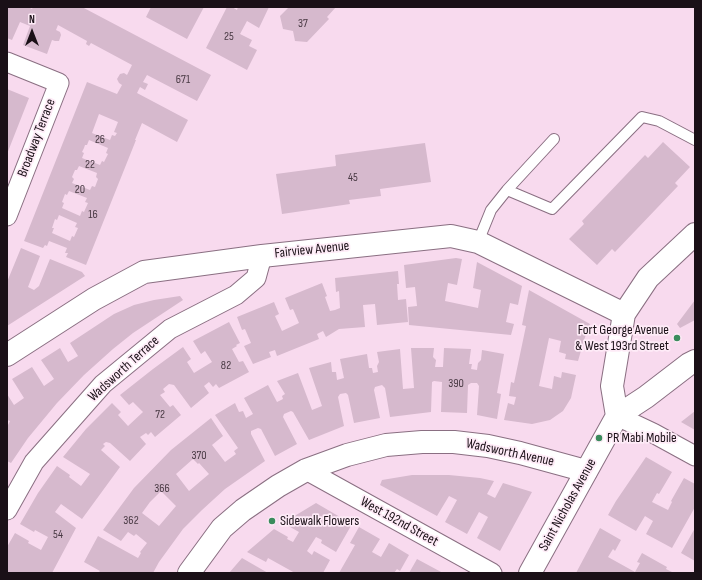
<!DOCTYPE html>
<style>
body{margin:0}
#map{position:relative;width:702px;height:580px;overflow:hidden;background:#f8daee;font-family:"Sofia Sans Condensed",sans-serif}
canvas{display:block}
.frame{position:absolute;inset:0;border:8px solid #1a1017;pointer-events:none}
.north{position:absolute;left:12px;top:12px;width:40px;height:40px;-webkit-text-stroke:3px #feebf7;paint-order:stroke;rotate:0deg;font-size:11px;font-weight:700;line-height:16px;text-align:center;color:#1a1017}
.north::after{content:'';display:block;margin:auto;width:14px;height:18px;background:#1a1017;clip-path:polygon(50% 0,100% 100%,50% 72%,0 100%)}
</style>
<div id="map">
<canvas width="702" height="580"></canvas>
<div class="frame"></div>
<div class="north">N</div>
</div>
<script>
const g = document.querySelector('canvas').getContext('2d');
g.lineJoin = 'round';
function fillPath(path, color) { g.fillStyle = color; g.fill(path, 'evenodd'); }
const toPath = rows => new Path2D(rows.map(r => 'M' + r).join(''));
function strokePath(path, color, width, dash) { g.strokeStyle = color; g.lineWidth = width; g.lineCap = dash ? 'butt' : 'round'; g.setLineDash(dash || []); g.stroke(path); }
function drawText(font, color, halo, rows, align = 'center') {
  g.font = font + ' "Sofia Sans Condensed",sans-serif'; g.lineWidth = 3.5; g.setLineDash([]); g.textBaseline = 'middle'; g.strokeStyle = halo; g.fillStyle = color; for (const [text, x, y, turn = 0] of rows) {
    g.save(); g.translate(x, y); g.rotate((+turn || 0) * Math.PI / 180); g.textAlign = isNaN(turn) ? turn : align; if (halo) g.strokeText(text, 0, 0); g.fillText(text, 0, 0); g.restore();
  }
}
fillPath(toPath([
 [7,7,28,7,32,9,33,7,82,7,211,75,197,101,147,75,143,82,148,84,145,90,140,87,137,93,188,120,177,142,142,123,135,140,136,140,86,265,66,257,68,253,65,253,67,248,49,241,47,246,45,245,43,248,24,241,87,82,117,94,122,85,119,83,117,79,120,74,124,73,127,75,132,65,91,43,89,46,86,44,87,41,58,25,56,30,60,32,61,35,59,41,55,41,52,40,47,54,23,45,30,26,20,22,12,40,7,38],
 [99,114,118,122,114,132,117,133,115,136,112,135,110,140,92,133],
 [89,140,108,148,106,153,108,154,104,162,102,161,100,165,82,158,84,153,82,152,84,148,85,145,87,145],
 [79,166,97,173,96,177,98,179,95,187,92,186,90,190,72,183,74,179,72,177,75,170,77,170],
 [69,191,87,198,85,202,88,203,84,212,82,211,80,216,62,208,64,203,62,202,65,194,67,195],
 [59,215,77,223,75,227,78,228,74,237,72,236,70,241,52,233,54,228,52,228,55,219,57,220],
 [151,7,204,7,187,39,146,17],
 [227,7,232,7,237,10,238,7,269,7,259,28,247,21,240,34,252,40,249,46,257,50,247,70,206,48],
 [289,7,336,7,327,17,329,19,307,42,295,41,293,31,283,29,280,16],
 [7,89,29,98,7,154],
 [663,142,690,167,675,183,678,186,615,252,612,249,597,265,569,239,584,224,582,221,645,155,648,158],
 [425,143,431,182,380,189,381,196,349,200,350,204,282,214,276,174,336,166,335,155],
 [21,248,40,256,28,287,34,290,39,286,50,259,82,272,85,276,7,326,7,282],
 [456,258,462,259,457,285,448,283,445,301,478,308,481,290,473,288,477,262,522,286,518,305,510,303,506,322,514,324,511,335,409,325,408,307,417,306,415,287,406,288,404,265],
 [398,271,399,284,397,284,398,300,406,299,408,322,377,325,375,304,363,305,365,327,339,329,326,337,323,331,317,334,319,339,277,356,275,350,269,352,271,357,253,364,244,346,251,343,245,329,242,330,237,317,274,302,279,314,275,316,282,331,299,323,293,309,290,310,285,298,322,283,327,296,325,297,330,311,335,310,340,308,339,291,336,292,335,278],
 [529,290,590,324,584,340,578,361,565,359,566,354,559,352,561,341,549,338,539,386,552,389,554,376,561,378,562,372,576,375,571,398,563,411,550,420,532,424,504,420,508,403,514,405,516,397,509,396,511,382,514,383,526,326,522,325],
 [180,296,183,300,133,333,113,349,84,375,57,403,28,438,11,463,7,461,7,427,10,421,7,420,7,394,14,405,24,398,12,379,32,367,44,386,54,379,41,360,60,348,68,362,78,356,70,343,114,314,134,305,154,300],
 [695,300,695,320,680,328,677,324],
 [229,322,240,343,236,345,237,346,232,349,239,362,243,361,249,372,219,388,216,384,213,387,209,382,204,386,209,393,191,408,174,385,169,384,163,389,165,392,160,395,170,407,173,405,181,415,155,437,151,432,148,435,146,433,140,437,146,444,130,461,110,443,106,442,103,444,105,446,101,450,120,467,82,519,61,504,55,512,76,528,52,573,7,573,7,547,15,533,29,541,28,543,41,550,48,537,35,530,34,532,20,524,38,493,57,466,70,475,69,477,81,486,90,474,63,457,86,429,112,403,121,412,118,415,128,426,143,412,133,402,129,405,120,395,153,369,183,347,191,359,187,362,194,373,212,362,205,351,201,354,193,341],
 [411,348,434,348,433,357,436,360,435,367,443,367,444,348,471,349,469,364,472,364,471,369,477,370,478,363,481,360,482,350,504,354,497,393,501,394,497,419,477,415,479,386,477,383,471,383,468,385,467,413,441,412,442,382,434,381,432,382,431,412,390,417,385,388,382,385,375,387,374,390,380,418,354,423,348,395,346,393,340,394,338,397,344,426,309,440,293,412,291,411,284,414,283,417,297,444,275,456,261,429,258,428,251,431,251,434,265,461,225,489,202,510,183,529,159,562,153,573,98,573,100,571,84,562,98,536,138,558,141,553,140,552,147,543,136,534,134,536,128,532,121,541,103,530,134,488,171,450,211,418,223,436,212,445,225,462,236,454,234,451,238,448,215,415,235,403,239,412,243,411,246,418,253,414,244,398,268,385,277,402,283,399,282,396,285,394,277,381,298,373,312,410,322,406,309,368,331,362,332,372,336,372,337,380,344,378,340,359,367,354,369,368,372,368,373,373,378,372,377,366,379,362,377,352,400,349,403,389,414,388],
 [193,459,198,464,199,463,209,474,189,491,176,474],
 [161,491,176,506,159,526,142,513,150,502],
 [695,411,695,430,681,422],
 [646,457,672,472,659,494,657,493,652,502,668,510,672,502,671,501,684,478,695,484,695,507,672,548,646,534,653,521,645,516,636,531,608,515,616,501],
 [412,475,449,475,480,478,494,481,487,494,495,498,503,483,532,492,500,551,477,538,488,517,479,512,467,534,445,522,457,500,449,496,437,516,380,485,382,480],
 [316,503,352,524,336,552,321,543,322,540,316,537,307,551,312,555,314,551,330,560,323,573,295,573,268,558,266,562,247,552,274,529,288,537,287,539,293,542,299,532,283,523],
 [359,527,380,539,372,552,381,557,389,543,409,555,400,571,397,569,394,573,367,572,367,573,339,573,355,545,350,543],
 [600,528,621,540,615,551,613,549,608,557,635,572,640,563,637,562,642,553,667,567,666,569,674,573,576,573],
 [695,528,695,561,681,553],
 [242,558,268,573,229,573],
 [417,559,443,573,409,573]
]), '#d6b9cd');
const service = toPath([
 [554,139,507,190,552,209,642,117,659,121,695,140],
 [478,242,491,210,507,190]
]);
const minor = toPath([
 [7,62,59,83,7,216],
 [617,416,653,433,695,456],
 [306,470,492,573],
 [7,510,34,462,103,384,170,329,236,295,256,278,262,256]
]);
const tertiary = toPath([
 [7,355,94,299,144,272,262,256,451,236,478,242,624,314],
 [189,573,222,528,243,510,278,486,306,470,347,455,386,445,422,442,454,442,488,446,520,453,586,471]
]);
const secondary = toPath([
 [617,416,612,386,624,314,648,278,695,234],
 [530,573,617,416,646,397,689,364,695,361]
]);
strokePath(service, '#8a6f82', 12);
strokePath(minor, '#8a6f82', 21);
strokePath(tertiary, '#8a6f82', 24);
strokePath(secondary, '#8a6f82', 24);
strokePath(service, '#fff', 10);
strokePath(minor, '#fff', 19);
strokePath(tertiary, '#fff', 22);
strokePath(secondary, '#fff', 22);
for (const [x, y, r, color] of [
 [677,338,4,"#3a8b5c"],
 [599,438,4,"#3a8b5c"],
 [272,521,4,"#3a8b5c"]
]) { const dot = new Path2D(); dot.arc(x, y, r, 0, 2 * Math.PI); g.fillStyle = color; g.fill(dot); strokePath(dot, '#feebf7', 1.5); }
drawText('12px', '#493a44', null, [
 ["37",303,24],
 ["25",229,37],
 ["671",183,80],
 ["26",100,140],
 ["22",90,165],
 ["45",353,178],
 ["20",80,190],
 ["16",93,215],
 ["82",226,366],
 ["390",456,384],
 ["72",160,415],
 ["370",199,456],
 ["366",162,489],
 ["362",131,521],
 ["54",58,535]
]);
drawText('14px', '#1a1017', '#feebf7', [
 ["Broadway Terrace",37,138,-69],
 ["Fairview Avenue",312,250,-6],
 ["Wadsworth Terrace",124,369,-42],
 ["Wadsworth Avenue",510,453,12],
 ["Saint Nicholas Avenue",568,505,-61],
 ["West 192nd Street",399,522,29]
]);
drawText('14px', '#1a1017', '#feebf7', [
 ["Fort George Avenue",669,330,"right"],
 ["& West 193rd Street",669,346,"right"],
 ["PR Mabi Mobile",607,438],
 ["Sidewalk Flowers",280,521]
], 'left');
</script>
